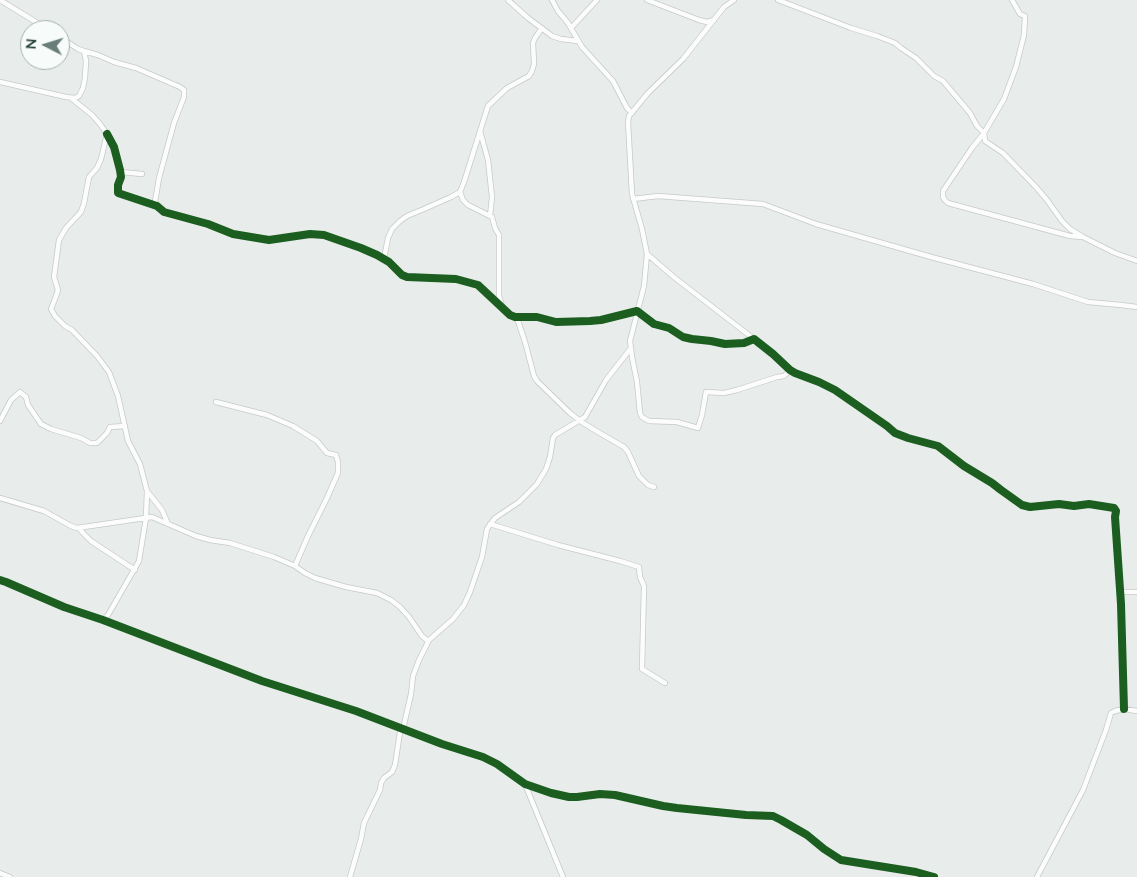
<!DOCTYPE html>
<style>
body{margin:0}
#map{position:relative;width:1137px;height:877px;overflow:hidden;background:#e8edeb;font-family:Lato,sans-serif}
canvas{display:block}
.north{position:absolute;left:20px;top:20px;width:50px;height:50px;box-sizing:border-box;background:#f7fbf9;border:1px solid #a3b1ad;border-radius:50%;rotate:275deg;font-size:14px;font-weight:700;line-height:20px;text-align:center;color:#24423a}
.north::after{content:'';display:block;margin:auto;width:18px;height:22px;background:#697e78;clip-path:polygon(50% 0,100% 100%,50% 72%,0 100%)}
</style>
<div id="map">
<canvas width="1137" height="877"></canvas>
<div class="north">N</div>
</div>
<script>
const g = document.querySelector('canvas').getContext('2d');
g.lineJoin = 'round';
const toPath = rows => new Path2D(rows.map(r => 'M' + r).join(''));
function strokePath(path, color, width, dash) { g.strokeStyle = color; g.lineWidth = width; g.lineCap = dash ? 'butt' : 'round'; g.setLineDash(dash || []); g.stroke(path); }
const street = toPath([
 [0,0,49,30],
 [508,0,528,18,552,36,561,39,578,41],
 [552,0,558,11,568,23,582,47,613,81,627,108,632,113],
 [647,0,699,20,707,22,714,20],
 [734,0,724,7,683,59,648,93,629,116,628,122,632,194,642,229,647,254,644,286,630,341,632,357,637,382,640,413,642,417,649,421,677,422,698,428,702,415,706,392,724,393,737,390,777,377,784,376,790,370],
 [778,0,851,28,877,36,895,43,901,48,916,58,934,76,943,81,970,113,977,126,984,133,985,141,1003,153,1035,186,1047,200,1062,221,1070,229,1083,237,1115,253,1137,261],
 [1012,0,1020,14,1025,16,1024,35,1016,67,1004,99,984,133,972,148,943,191,943,197,945,200,948,203,1070,236,1082,237],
 [571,28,597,0],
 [60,37,78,49,84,51,98,55,114,62,136,68,180,87,184,90,184,97,174,123,159,178,156,196,155,201,157,206],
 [0,82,66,97,75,98,79,96,83,88,85,78,86,61,84,51],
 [71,98,92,115,100,124,107,134,101,159,97,168,89,177,84,203,81,212,66,228,59,240,54,277,58,290,55,299,51,309,55,316,65,326,72,330,97,356,109,372,118,396,128,441,140,464,147,491,162,510,168,524],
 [480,131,488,160,492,197,490,216],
 [107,134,114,147,120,170,121,177,118,185,118,193,157,206,164,212,208,224,233,234,269,240,310,234,324,235,361,248,377,255,389,262,402,275,407,277,456,279,478,285,510,315,515,317,537,317,556,322,590,321,601,320,637,311,654,324,669,328,683,337,692,339,711,341,725,344,744,343,754,339,773,354,790,370,795,373,819,382,835,390,887,426,895,433,908,438,938,446,964,466,992,483,1001,490,1022,505,1030,507,1059,504,1074,506,1089,504,1114,508,1116,511,1115,517,1121,604,1124,709],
 [121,172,142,174],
 [460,192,463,200,468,205,492,217,495,228,499,235,499,296,502,306],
 [633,199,658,196,763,204,816,224,931,257,1033,284,1088,302,1121,305,1137,307],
 [647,254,675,278,754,339],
 [384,259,388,238,392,229,400,221,407,216,424,209,451,197,460,192,464,182,488,106,507,88,529,76,532,71,534,64,533,43,535,38,542,28],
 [517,318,525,342,534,376,537,381,570,413,580,421,598,432,624,447,628,452,639,476,648,485,654,487],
 [216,402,267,415,293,426,317,441,327,453,336,455,338,462,338,473,327,498,308,536,295,566],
 [0,421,11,400,20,392,26,397,28,405,41,424,51,429,81,438,90,443,97,443,107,433,110,427,125,426],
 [0,498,44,511,71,526,77,528,152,517,196,536,210,540,230,543,274,557,295,566,305,573,315,578,346,587,377,593,391,600,400,607,409,617,422,636,428,641],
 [490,524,558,545,620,561,639,567,640,577,644,586,642,669,665,683],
 [79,528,83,533,91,541,135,570],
 [0,580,6,582,64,607,103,620,262,681,356,711,442,744,483,757,497,764,525,784,551,793,569,797,577,797,600,794,615,795,663,806,677,808,746,815,773,816,781,820,807,835,824,849,841,860,916,872,934,877],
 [1120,592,1137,592],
 [103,620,108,615,139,561,146,518,147,491],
 [525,784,563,877],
 [0,873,10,877],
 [350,877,361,839,364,823,380,790,381,783,384,778,392,772,395,765,400,732,403,729,411,694,413,676,419,660,429,640,453,619,464,605,470,592,482,557,487,529,495,518,519,502,537,484,546,469,550,457,553,438,555,435,585,417,606,380,631,348],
 [1037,877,1083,790,1106,730,1111,713,1115,711,1124,709,1137,711]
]);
strokePath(street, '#c5cac8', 6);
strokePath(street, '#fcfcfc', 4.5);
strokePath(toPath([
 [107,134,114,147,120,170,121,177,118,185,118,193,157,206,164,212,208,224,233,234,269,240,310,234,324,235,361,248,377,255,389,262,402,275,407,277,456,279,478,285,510,315,515,317,537,317,556,322,590,321,601,320,637,311,654,324,669,328,683,337,692,339,711,341,725,344,744,343,754,339,773,354,790,370,795,373,819,382,835,390,887,426,895,433,908,438,938,446,964,466,992,483,1001,490,1022,505,1030,507,1059,504,1074,506,1089,504,1114,508,1116,511,1115,517,1121,604,1124,709],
 [0,580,6,582,64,607,103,620,262,681,356,711,442,744,483,757,497,764,525,784,551,793,569,797,577,797,600,794,615,795,663,806,677,808,746,815,773,816,781,820,807,835,824,849,841,860,916,872,934,877]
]), '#1b5e20', 8);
</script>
